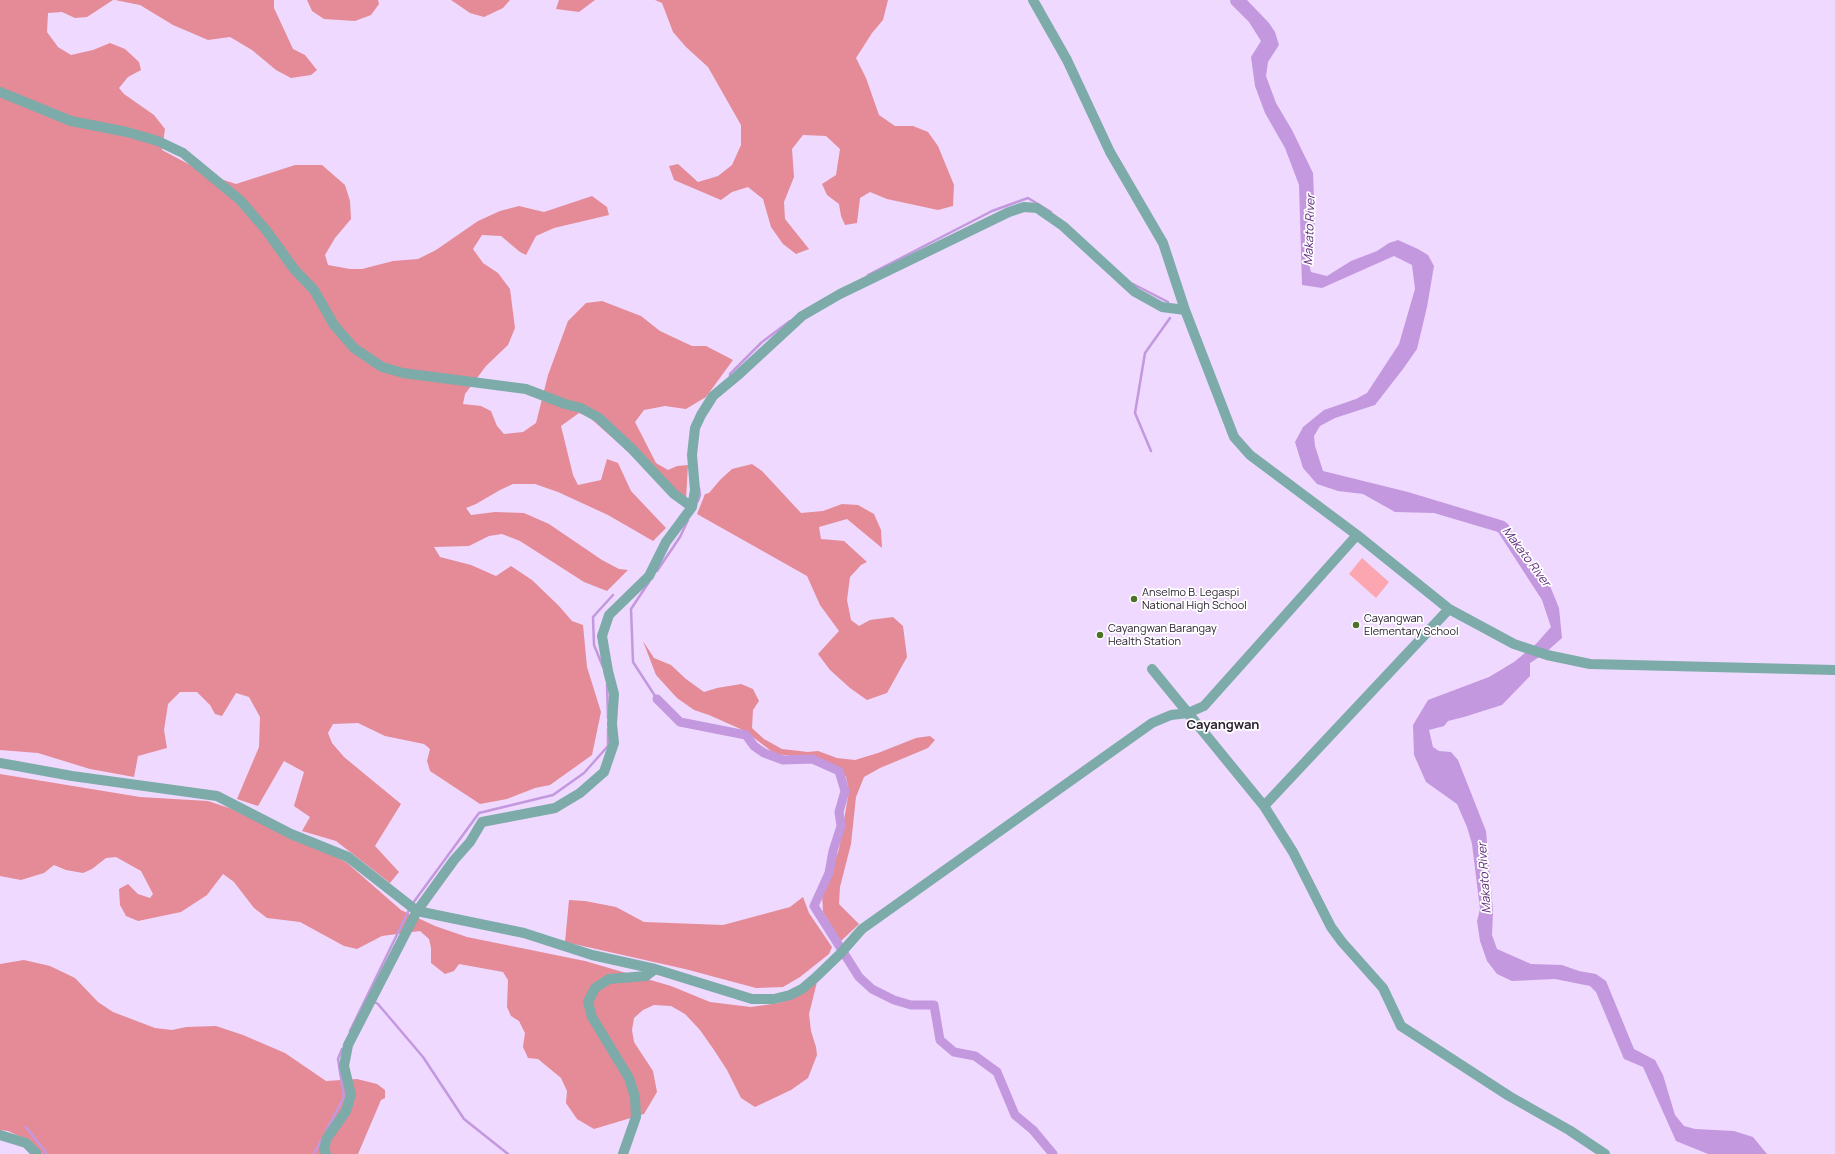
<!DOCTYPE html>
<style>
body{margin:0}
canvas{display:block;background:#efd9fe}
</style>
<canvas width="1835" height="1154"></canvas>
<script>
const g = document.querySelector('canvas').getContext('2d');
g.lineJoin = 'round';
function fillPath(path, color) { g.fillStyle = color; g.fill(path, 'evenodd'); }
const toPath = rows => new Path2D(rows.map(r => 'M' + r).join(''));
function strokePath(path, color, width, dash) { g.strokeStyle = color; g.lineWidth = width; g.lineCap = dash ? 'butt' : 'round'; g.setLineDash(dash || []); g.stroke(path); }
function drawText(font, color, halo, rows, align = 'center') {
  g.font = font + ' Manrope,sans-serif'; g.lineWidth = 3.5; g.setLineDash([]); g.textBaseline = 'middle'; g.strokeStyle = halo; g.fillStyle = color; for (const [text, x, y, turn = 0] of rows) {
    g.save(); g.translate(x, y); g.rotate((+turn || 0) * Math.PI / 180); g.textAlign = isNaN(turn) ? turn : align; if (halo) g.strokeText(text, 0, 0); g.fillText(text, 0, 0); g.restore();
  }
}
fillPath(toPath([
 [1362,558,1389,582,1376,598,1349,574]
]), '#fca6b1');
fillPath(toPath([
 [0,0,113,0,87,17,75,18,62,12,48,13,47,32,58,47,71,55,93,50,110,43,125,49,139,62,141,70,128,77,119,88,124,94,154,115,165,129,162,150,211,176,236,184,295,165,322,165,345,185,350,201,351,219,335,238,325,255,328,265,350,269,362,269,393,261,418,259,436,250,478,221,500,211,519,206,544,212,592,196,607,207,609,215,554,228,536,236,526,255,520,252,501,236,482,235,473,249,483,263,498,273,510,289,515,328,508,345,486,366,465,394,463,404,481,406,491,411,497,426,504,434,523,432,536,423,548,375,568,321,586,303,602,301,641,316,660,331,692,346,706,346,733,360,706,397,686,409,665,406,644,410,635,422,656,463,668,470,677,466,688,465,686,499,635,458,589,417,579,413,561,426,573,475,578,485,601,480,607,459,618,463,631,491,666,528,653,541,608,515,558,492,535,484,513,484,500,490,476,504,466,508,471,515,495,512,524,513,549,524,602,560,619,569,628,570,607,591,584,582,520,541,502,534,489,536,469,546,434,547,440,557,471,565,496,576,511,566,532,580,559,606,572,621,583,625,587,667,601,712,592,755,550,785,535,788,507,799,480,804,430,771,427,761,430,749,424,744,385,736,358,723,333,724,328,733,332,743,344,757,401,804,375,846,399,872,390,883,336,841,302,831,310,817,294,806,304,772,284,761,258,806,237,799,259,747,260,717,249,697,236,693,222,716,215,714,210,705,197,692,180,692,168,704,164,730,167,748,138,756,134,777,90,769,38,753,0,750],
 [115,0,274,0,274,8,293,49,305,55,317,70,311,75,291,78,276,70,252,50,230,37,208,40,173,25,140,5],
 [307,0,378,0,379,4,371,15,355,21,324,19,312,11],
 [451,0,510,0,503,8,484,17,470,13],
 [559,0,595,0,579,12,556,9],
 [655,0,888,0,883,20,872,33,856,58,866,78,879,115,895,126,913,126,928,132,938,146,954,185,953,206,938,210,887,199,870,192,860,198,857,223,845,225,841,216,839,204,827,195,822,184,836,175,840,149,826,136,803,135,792,149,794,177,784,202,785,219,809,249,796,254,783,244,771,227,763,199,748,187,732,192,721,200,674,180,669,166,678,164,698,182,718,176,732,165,741,145,741,125,708,67,686,47,673,32,662,3],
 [752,464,762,471,801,513,823,511,842,504,858,505,874,514,881,530,882,548,847,519,819,527,821,539,844,541,867,562,861,565,850,577,847,600,851,620,859,626,870,620,893,617,903,626,907,657,887,693,867,700,850,688,830,670,818,654,839,631,820,605,807,576,697,514,705,494,709,493,720,480,732,469],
 [643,641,654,658,671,665,686,679,704,692,717,688,741,684,753,689,759,701,753,710,752,728,764,739,782,749,808,752,818,751,837,758,855,760,878,753,916,738,930,736,935,740,928,748,880,768,864,777,856,797,851,844,840,887,839,904,859,924,841,941,823,912,822,895,839,849,849,791,846,777,839,768,821,759,775,754,745,731,709,715,694,710,677,698,656,675],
 [0,774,140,797,208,801,250,815,346,862,401,910,435,926,467,937,585,961,671,986,710,1002,751,1007,779,1003,792,998,817,982,809,1014,811,1031,816,1047,817,1055,808,1078,791,1090,755,1107,741,1098,727,1070,714,1050,700,1030,685,1014,671,1006,654,1005,643,1010,634,1018,632,1030,634,1042,653,1071,657,1092,644,1114,594,1129,577,1119,566,1103,567,1091,561,1078,538,1059,528,1058,523,1047,525,1033,519,1021,511,1016,507,1007,508,980,503,972,459,964,454,971,445,974,431,963,431,948,429,939,420,931,382,936,357,949,344,946,300,922,267,918,254,908,234,882,223,874,207,895,181,912,138,921,126,916,120,905,119,889,128,884,138,894,150,898,153,894,141,871,116,857,106,858,92,869,83,873,66,870,54,865,44,873,21,880,0,876],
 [803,897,809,913,832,947,829,954,800,977,783,987,756,988,685,969,565,942,569,900,585,901,616,907,644,922,723,925,790,907],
 [24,960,50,966,75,978,98,1002,113,1012,155,1028,172,1030,186,1027,216,1026,243,1035,285,1053,326,1081,357,1079,377,1084,385,1090,385,1098,381,1100,358,1154,43,1154,26,1139,8,1131,0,1130,0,964]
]), '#e48b97');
fillPath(toPath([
 [1230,0,1247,0,1269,23,1275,32,1279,45,1268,62,1266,76,1276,103,1292,130,1313,173,1315,221,1309,264,1311,272,1327,276,1351,261,1377,251,1389,243,1398,240,1418,249,1428,255,1434,266,1427,307,1417,349,1403,369,1375,405,1335,418,1320,426,1314,436,1315,446,1323,471,1408,492,1504,521,1508,524,1519,545,1548,581,1559,608,1562,638,1544,654,1530,663,1530,676,1502,705,1464,717,1448,721,1444,726,1429,730,1433,747,1439,751,1451,752,1458,760,1486,831,1493,911,1492,935,1497,949,1531,964,1562,965,1579,971,1596,974,1606,981,1634,1049,1655,1060,1663,1075,1675,1115,1684,1126,1695,1129,1734,1131,1753,1137,1767,1154,1708,1154,1676,1141,1643,1067,1624,1059,1596,992,1590,986,1555,979,1512,981,1497,974,1487,961,1480,941,1477,921,1480,909,1472,844,1467,827,1457,804,1426,782,1414,755,1413,725,1428,700,1489,677,1514,662,1536,644,1551,627,1542,600,1498,532,1434,513,1395,512,1363,494,1338,491,1317,484,1303,468,1295,442,1303,427,1324,410,1356,399,1367,393,1399,344,1415,289,1412,265,1394,256,1322,288,1302,285,1299,185,1285,148,1265,113,1255,86,1251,57,1261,41,1249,22,1231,4]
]), '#c398df');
strokePath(toPath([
 [868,275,992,211,1028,198,1051,212],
 [1133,284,1168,302],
 [730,378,730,374,762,342,790,321],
 [1151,451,1135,413,1145,353,1170,318],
 [698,501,700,495,699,488],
 [657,571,680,537,688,520],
 [649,582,631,609,633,662,657,699],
 [603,667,594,645,593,617,613,595],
 [607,685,608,718],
 [413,903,479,813,553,795,584,773,608,746,608,729],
 [373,1001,378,1004,423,1057,464,1119,508,1154],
 [350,1031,409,910],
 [26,1127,47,1154],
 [326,1131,344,1097,338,1059,342,1049],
 [314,1154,322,1139]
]), '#c398df', 2.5);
strokePath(toPath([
 [657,699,680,722,746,735,754,746,764,753,783,760,812,759,839,771,845,791,839,812,841,826,833,851,829,873,814,906,859,977,872,989,894,1000,911,1005,934,1005,940,1040,954,1052,975,1056,997,1072,1015,1115,1033,1130,1053,1154]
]), '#c398df', 9);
strokePath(toPath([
 [1033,0,1067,60,1110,152,1163,243,1185,310,1234,437,1250,455,1357,535,1449,609,1514,644,1547,655,1590,664,1835,670],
 [0,92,71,121,127,132,158,141,183,153,240,200,266,230,294,269,314,290,334,325,354,348,382,367,403,373,526,389,565,404,581,408,599,418,632,449,674,494,692,507],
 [1152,669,1264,806,1293,852,1331,927,1342,942,1383,988,1401,1026,1509,1096,1569,1130,1605,1154],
 [0,763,72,776,217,796,291,834,348,857,417,911,524,933,592,955,655,969,752,999,774,999,790,995,802,989,815,978,840,954,862,929,1152,723,1171,715,1188,713,1204,706,1357,535],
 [1264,806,1449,609],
 [0,1135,26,1143,37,1154],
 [326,1154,324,1149,327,1138,346,1111,351,1095,344,1066,348,1045,417,911,454,860,470,842,482,822,555,808,580,793,604,772,614,743,612,724,614,694,608,671,602,636,609,615,649,576,666,542,692,507,695,490,692,455,695,428,701,415,713,396,737,376,802,316,840,294,1009,212,1024,207,1037,208,1063,226,1135,292,1162,307,1185,310],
 [623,1154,636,1117,635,1097,629,1078,592,1017,588,1002,595,988,609,979,646,976,655,969]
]), '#7daba9', 10);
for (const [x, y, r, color] of [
 [1134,599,4,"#4d7129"],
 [1356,625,4,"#4d7129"],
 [1100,635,4,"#4d7129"]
]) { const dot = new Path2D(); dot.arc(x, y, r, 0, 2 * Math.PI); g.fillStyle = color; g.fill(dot); strokePath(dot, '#fff', 1.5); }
drawText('11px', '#2b2132', '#fff', [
 ["Anselmo B. Legaspi",1142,593],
 ["National High School",1142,606],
 ["Cayangwan",1364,619],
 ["Elementary School",1364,632],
 ["Cayangwan Barangay",1108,629],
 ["Health Station",1108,642]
], 'left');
drawText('italic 12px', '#5f297c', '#fff', [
 ["Makato River",1310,230,-88],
 ["Makato River",1526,557,53],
 ["Makato River",1485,878,-94]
]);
drawText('bold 13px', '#2b2132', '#fff', [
 ["Cayangwan",1223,725]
]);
</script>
